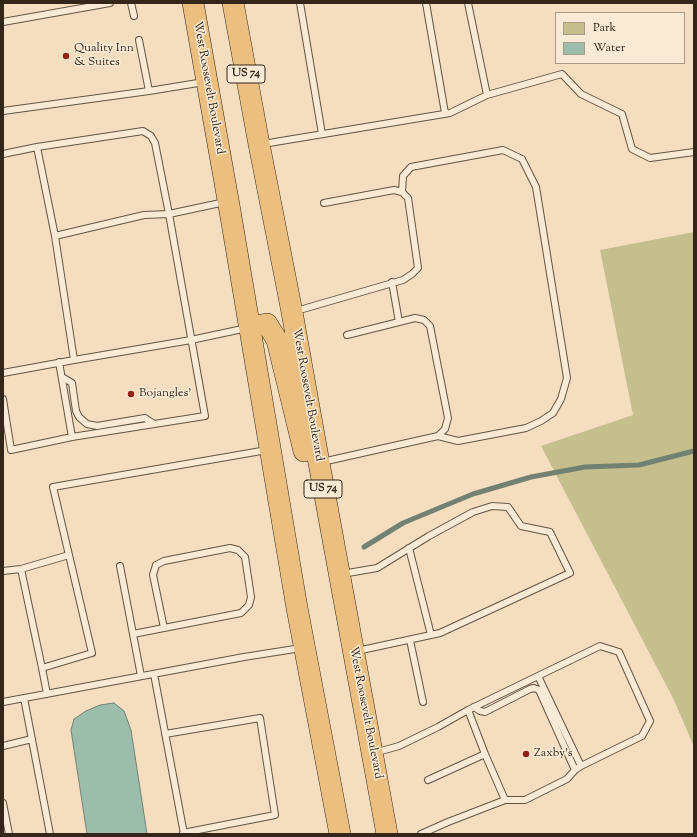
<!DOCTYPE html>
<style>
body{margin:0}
#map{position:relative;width:697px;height:837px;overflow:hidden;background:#f4debf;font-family:"Sorts Mill Goudy",serif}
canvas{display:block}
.frame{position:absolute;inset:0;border:4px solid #34261a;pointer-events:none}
.legend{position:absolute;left:555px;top:12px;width:130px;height:52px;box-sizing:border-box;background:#f8ead5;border:1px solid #aa9c8a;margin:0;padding:5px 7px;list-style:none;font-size:12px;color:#34261a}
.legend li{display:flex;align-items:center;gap:8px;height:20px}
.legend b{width:20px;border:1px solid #aa9c8a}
</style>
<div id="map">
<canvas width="697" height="837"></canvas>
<div class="frame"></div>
<ul class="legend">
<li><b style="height:11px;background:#c4bf8c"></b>Park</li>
<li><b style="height:11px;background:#9dbdac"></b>Water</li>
</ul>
</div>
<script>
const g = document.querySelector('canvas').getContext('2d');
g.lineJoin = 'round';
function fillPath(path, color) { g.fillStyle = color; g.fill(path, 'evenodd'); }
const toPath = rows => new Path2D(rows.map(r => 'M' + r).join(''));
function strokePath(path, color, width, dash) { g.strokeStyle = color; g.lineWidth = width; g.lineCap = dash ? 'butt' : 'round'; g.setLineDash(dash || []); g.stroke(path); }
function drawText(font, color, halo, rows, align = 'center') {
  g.font = font + ' "Sorts Mill Goudy",serif'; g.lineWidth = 3; g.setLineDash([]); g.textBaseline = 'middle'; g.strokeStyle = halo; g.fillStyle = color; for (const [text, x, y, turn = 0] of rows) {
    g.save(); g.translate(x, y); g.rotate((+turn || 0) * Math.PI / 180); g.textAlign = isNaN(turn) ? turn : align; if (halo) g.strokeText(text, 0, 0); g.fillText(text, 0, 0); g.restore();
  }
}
fillPath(toPath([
 [694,232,694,747,674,700,541,446,633,415,600,250]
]), '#c4bf8c');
const water = toPath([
 [114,703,124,711,131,730,147,834,87,834,71,730,74,719,86,711,100,705,114,703]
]);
fillPath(water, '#9dbdac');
strokePath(water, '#738172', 1);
strokePath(toPath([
 [364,547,403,523,473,494,531,477,585,467,639,465,694,451]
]), '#738172', 5);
const service = toPath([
 [131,3,134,16],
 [300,3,322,134],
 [426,3,445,113],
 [468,3,487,95,562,74,581,94,622,114,632,149,650,158,694,152],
 [3,22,110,3],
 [139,40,149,91],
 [3,111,149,91,204,82],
 [263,144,450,113,487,95],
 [3,154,37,147,55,236,144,215,169,214,225,202],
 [402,192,403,176,411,167,503,150,522,159,536,187,567,378,561,399,553,413,541,421,526,428,458,441,438,436],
 [55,236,74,360,191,340,247,328],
 [392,282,399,322],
 [296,311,403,280,412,274,418,268,408,198,402,192,394,190,324,203],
 [59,362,72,437],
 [3,373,74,360],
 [62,377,72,383,76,411,79,417,87,424,97,426,145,418,154,424],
 [3,399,11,450,72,437,205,416,169,214,155,143,151,136,143,131,37,147],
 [322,462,438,436,445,429,448,418,430,326,424,320,415,318,347,335],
 [409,548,431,635],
 [120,566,141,676],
 [21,569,42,668],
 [3,571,21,569,69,555],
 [342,574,377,568,429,536,473,512,492,506,508,507,521,526,550,532,570,573,440,633,357,651],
 [133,634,241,613,249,605,251,597,245,557,238,550,230,548,164,561,156,565,153,575,164,628],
 [410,640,423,702],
 [154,674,184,834],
 [538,676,600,646,619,652,650,721,642,736,581,766],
 [47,694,42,668,92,653,53,487,267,450],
 [24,698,50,834],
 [3,702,244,657,301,648],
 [474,707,480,711,485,712,530,689,534,688,539,690,575,770],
 [468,710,485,754,505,800],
 [165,734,260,718,275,815,183,833],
 [3,746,32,739],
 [374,753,399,746,438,727,468,710,538,676,581,766,575,770,567,779,525,800,505,800,448,822,421,834],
 [428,780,485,754],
 [3,803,9,834]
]);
const trunk = toPath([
 [193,3,230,211,297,608,340,834],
 [233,3,259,144,292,312,319,463,387,834],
 [250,327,267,324,277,340,304,451]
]);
strokePath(service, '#645443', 8);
strokePath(trunk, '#34261a', 22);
strokePath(service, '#f8ead5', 6);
strokePath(trunk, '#eabf80', 21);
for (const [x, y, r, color] of [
 [66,56,4,"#8f2418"],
 [131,394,4,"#8f2418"],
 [526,754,4,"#8f2418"]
]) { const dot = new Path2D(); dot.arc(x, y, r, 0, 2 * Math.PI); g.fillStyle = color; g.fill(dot); strokePath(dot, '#f8ead5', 1.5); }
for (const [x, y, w] of [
 [246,74,38],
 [323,489,38]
]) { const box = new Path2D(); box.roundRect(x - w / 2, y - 9, w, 18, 3); g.fillStyle = '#f8ead5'; g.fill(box); strokePath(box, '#34261a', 1); }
drawText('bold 11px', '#34261a', null, [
 ["US 74",246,74],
 ["US 74",323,489]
]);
drawText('12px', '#34261a', '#f8ead5', [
 ["Quality Inn",74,49],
 ["& Suites",74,63],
 ["Bojangles'",139,394],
 ["Zaxby's",534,754]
], 'left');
drawText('12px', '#34261a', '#f8ead5', [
 ["West Roosevelt Boulevard",208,88,80],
 ["West Roosevelt Boulevard",307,395,80],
 ["West Roosevelt Boulevard",365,713,79]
]);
</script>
